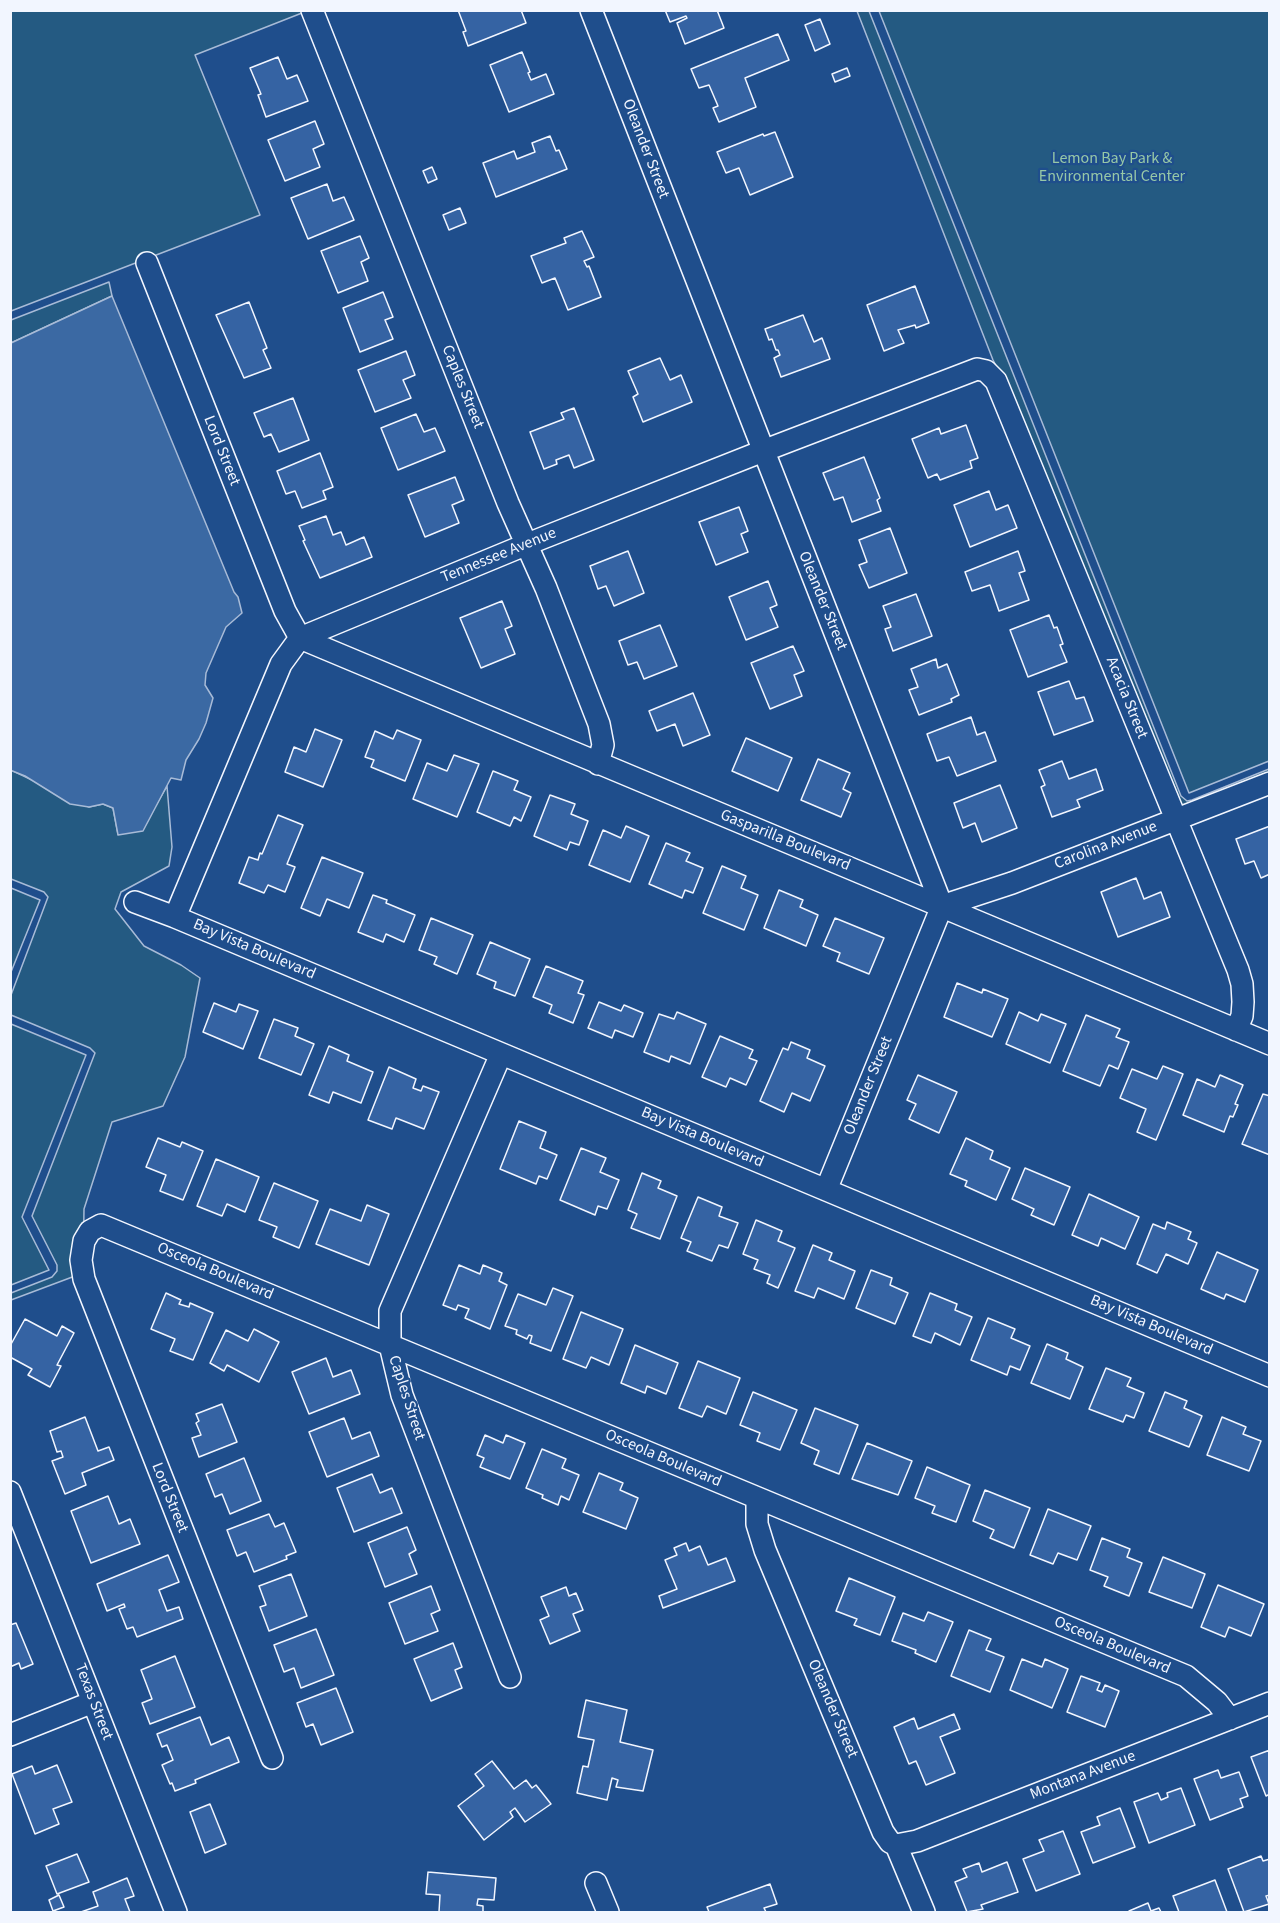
<!DOCTYPE html>
<style>
body{margin:0}
#map{position:relative;width:1280px;height:1923px;overflow:hidden;background:#1f4e8c;font-family:"Source Sans 3",sans-serif}
canvas{display:block}
.frame{position:absolute;inset:0;border:12px solid #f2f6ff;pointer-events:none}
</style>
<div id="map">
<canvas width="1280" height="1923"></canvas>
<div class="frame"></div>
</div>
<script>
const g = document.querySelector('canvas').getContext('2d');
g.lineJoin = 'round';
function fillPath(path, color) { g.fillStyle = color; g.fill(path, 'evenodd'); }
const toPath = rows => new Path2D(rows.map(r => 'M' + r).join(''));
function strokePath(path, color, width, dash) { g.strokeStyle = color; g.lineWidth = width; g.lineCap = dash ? 'butt' : 'round'; g.setLineDash(dash || []); g.stroke(path); }
function drawText(font, color, halo, rows, align = 'center') {
  g.font = font + ' "Source Sans 3",sans-serif'; g.lineWidth = 4.5; g.setLineDash([]); g.textBaseline = 'middle'; g.strokeStyle = halo; g.fillStyle = color; for (const [text, x, y, turn = 0] of rows) {
    g.save(); g.translate(x, y); g.rotate((+turn || 0) * Math.PI / 180); g.textAlign = isNaN(turn) ? turn : align; if (halo) g.strokeText(text, 0, 0); g.fillText(text, 0, 0); g.restore();
  }
}
const green = toPath([
 [11,11,307,11,195,55,260,215,11,311,11,11],
 [857,11,869,11,1181,796,1187,801,1192,800,1269,769,1269,789,1179,825,1003,379,993,360,857,11],
 [879,11,1269,11,1269,761,1189,793,879,11],
 [109,282,112,296,11,343,11,320,109,282],
 [11,770,89,807,103,804,113,808,118,834,153,810,167,786,172,847,169,866,121,892,115,909,144,946,181,965,200,978,185,1057,163,1106,112,1122,84,1209,83,1273,11,1300,11,1293,52,1277,57,1271,57,1265,32,1216,95,1053,90,1048,11,1015,11,995,48,897,44,892,11,879,11,770],
 [11,888,40,900,11,972,11,888],
 [11,1024,86,1055,22,1217,49,1270,11,1285,11,1024]
]);
fillPath(green, '#245a82');
strokePath(green, '#a8bbd7', 1.5);
const water = toPath([
 [112,296,234,592,238,597,242,613,226,627,206,673,205,685,213,698,206,723,199,739,186,760,181,780,171,778,143,831,118,835,113,808,103,804,89,807,70,804,25,776,10,770,11,343,112,296]
]);
fillPath(water, '#3b69a3');
strokePath(water, '#a8bbd7', 1.5);
const building = toPath([
 [458,10,521,10,526,23,468,46,463,32,466,31,458,10],
 [665,10,717,10,724,28,685,44,677,23,687,18,686,16,670,22,665,10],
 [820,19,830,44,815,51,805,25,820,19],
 [778,34,789,60,745,78,756,107,719,122,713,108,718,106,709,85,699,88,691,69,778,34],
 [522,52,530,72,528,73,531,80,546,74,554,94,509,112,490,65,522,52],
 [278,57,287,79,297,75,308,101,266,117,258,95,261,94,250,68,278,57],
 [847,68,850,76,835,82,832,74,847,68],
 [315,121,324,144,313,149,320,167,285,181,268,140,315,121],
 [775,132,793,177,750,195,739,168,726,173,717,152,763,134,764,136,775,132],
 [550,136,556,151,559,150,567,169,496,197,483,163,514,151,517,159,535,152,532,143,550,136],
 [432,167,437,179,428,183,423,171,432,167],
 [327,184,333,201,344,197,354,220,308,239,291,198,327,184],
 [460,208,466,223,449,230,443,215,460,208],
 [582,231,594,257,584,261,587,267,589,266,601,297,568,310,555,278,542,283,531,256,566,243,564,238,582,231],
 [360,236,369,258,361,262,368,281,338,293,321,251,360,236],
 [915,286,929,323,916,328,915,325,898,330,904,343,884,351,867,305,915,286],
 [383,292,393,317,385,320,393,339,360,352,343,308,383,292],
 [249,302,267,348,263,350,271,368,244,378,216,315,249,302],
 [803,315,814,342,822,338,830,359,781,377,774,358,780,355,778,350,776,350,772,339,769,340,765,329,803,315],
 [406,351,415,375,403,380,411,398,375,412,358,370,406,351],
 [660,358,670,380,681,375,692,402,643,422,633,397,638,394,628,371,660,358],
 [293,398,309,440,279,452,271,434,264,437,254,413,293,398],
 [574,408,594,460,574,468,569,455,556,460,557,464,544,469,530,432,564,419,561,413,574,408],
 [416,414,424,432,435,428,445,451,398,470,381,428,416,414],
 [966,425,978,458,970,461,972,468,940,480,937,474,928,478,912,439,939,428,941,434,966,425],
 [320,453,333,487,323,491,326,499,302,508,295,491,286,494,277,471,320,453],
 [864,457,880,498,877,500,881,511,852,522,843,497,834,500,823,473,864,457],
 [455,477,464,500,452,505,459,523,425,537,408,495,455,477],
 [989,491,996,510,1008,505,1017,528,970,547,954,505,989,491],
 [739,507,748,531,741,534,748,552,716,565,699,522,739,507],
 [326,516,333,535,341,532,346,545,364,537,372,557,320,578,303,541,305,540,299,526,326,516],
 [890,528,907,573,869,588,859,565,867,562,859,540,890,528],
 [628,551,644,593,614,606,606,586,598,589,590,566,628,551],
 [1018,551,1025,571,1019,573,1029,600,999,611,990,585,972,591,965,572,1018,551],
 [768,581,777,605,770,608,778,627,746,640,729,597,768,581],
 [916,594,932,636,893,651,885,629,891,627,883,606,916,594],
 [502,601,512,626,505,629,515,654,481,668,460,618,502,601],
 [1049,615,1054,628,1057,627,1063,644,1060,645,1067,662,1028,677,1010,630,1049,615],
 [660,625,677,666,644,679,637,662,628,665,619,641,660,625],
 [793,646,804,671,794,675,802,696,770,709,751,663,793,646],
 [936,659,938,668,947,664,959,695,951,699,952,702,919,715,909,690,918,687,911,669,936,659],
 [1069,681,1076,699,1084,697,1093,721,1054,735,1038,692,1069,681],
 [693,693,710,735,683,746,675,724,657,731,649,711,693,693],
 [971,717,977,735,985,732,996,761,957,776,949,757,937,761,927,734,971,717],
 [315,729,342,740,323,787,285,772,294,747,306,752,315,729],
 [397,730,421,740,405,781,371,767,374,760,365,757,375,731,393,739,397,730],
 [746,738,792,758,778,791,732,771,746,738],
 [454,755,479,764,457,817,413,799,427,763,447,771,454,755],
 [818,759,850,773,843,789,851,793,841,817,801,800,818,759],
 [1062,761,1069,779,1096,769,1103,790,1077,800,1080,807,1052,817,1041,787,1045,785,1039,770,1062,761],
 [493,771,518,781,514,790,531,797,521,821,514,817,510,826,477,812,493,771],
 [1000,785,1017,828,982,842,975,823,963,828,954,803,1000,785],
 [550,795,575,804,571,814,588,821,579,845,570,842,567,850,534,836,550,795],
 [278,815,303,825,287,864,295,867,285,892,268,885,264,893,239,883,249,857,258,860,260,853,262,854,278,815],
 [626,826,649,836,630,882,589,865,603,830,621,838,626,826],
 [1270,826,1270,874,1261,878,1254,861,1245,864,1236,839,1270,826],
 [666,843,690,853,686,861,703,868,693,893,685,890,682,898,649,884,666,843],
 [322,857,363,873,349,908,327,899,320,916,301,908,322,857],
 [722,866,746,876,741,888,758,895,744,930,703,913,722,866],
 [1136,878,1144,899,1161,892,1170,917,1118,937,1101,892,1136,878],
 [779,890,803,900,800,907,818,915,806,946,764,928,779,890],
 [373,895,387,900,386,903,415,915,404,942,386,934,383,942,358,932,373,895],
 [431,918,473,935,457,974,434,964,437,957,419,950,431,918],
 [835,918,884,938,869,974,837,961,840,953,823,946,835,918],
 [490,942,530,959,515,996,494,988,496,982,477,974,490,942],
 [546,966,583,981,578,993,584,995,573,1023,549,1013,552,1005,533,997,546,966],
 [957,983,982,993,983,989,1008,999,992,1037,944,1017,957,983],
 [599,1002,621,1011,624,1005,643,1013,633,1037,615,1030,612,1038,588,1028,599,1002],
 [214,1003,236,1012,239,1004,258,1011,243,1049,203,1032,214,1003],
 [677,1012,706,1024,690,1064,671,1056,669,1062,644,1052,659,1014,674,1019,677,1012],
 [1019,1012,1038,1021,1041,1014,1066,1024,1050,1063,1006,1044,1019,1012],
 [1086,1015,1120,1029,1116,1037,1129,1042,1118,1069,1109,1065,1100,1086,1063,1071,1086,1015],
 [274,1019,298,1028,295,1036,314,1044,301,1075,259,1058,274,1019],
 [720,1036,753,1050,749,1058,757,1061,746,1085,730,1078,726,1087,702,1077,720,1036],
 [791,1042,810,1050,807,1058,825,1066,810,1101,792,1093,784,1112,760,1101,783,1048,788,1050,791,1042],
 [329,1046,349,1055,347,1061,373,1072,361,1103,333,1092,329,1103,309,1095,329,1046],
 [1163,1066,1183,1074,1156,1140,1137,1132,1146,1109,1120,1098,1132,1069,1157,1079,1163,1066],
 [389,1067,416,1079,413,1088,421,1091,423,1086,439,1092,424,1129,396,1118,392,1129,368,1120,389,1067],
 [918,1075,957,1092,939,1133,909,1119,916,1104,907,1100,918,1075],
 [1220,1075,1243,1085,1235,1104,1238,1105,1233,1117,1230,1116,1224,1132,1183,1115,1197,1079,1215,1087,1220,1075],
 [1263,1094,1270,1096,1270,1155,1242,1144,1263,1094],
 [519,1121,546,1132,540,1148,557,1155,547,1179,539,1176,536,1184,500,1169,519,1121],
 [158,1138,180,1147,182,1142,203,1151,183,1200,160,1191,166,1175,146,1167,158,1138],
 [966,1138,993,1151,990,1159,1010,1168,996,1200,965,1186,967,1181,950,1174,966,1138],
 [581,1148,606,1158,600,1172,619,1180,607,1209,598,1206,595,1215,560,1200,581,1148],
 [216,1159,259,1177,245,1212,227,1204,222,1216,197,1206,216,1159],
 [1025,1168,1070,1187,1054,1225,1031,1215,1034,1209,1012,1199,1025,1168],
 [642,1173,661,1181,658,1188,677,1196,660,1239,631,1228,637,1214,628,1210,642,1173],
 [274,1183,318,1201,299,1248,273,1237,277,1227,259,1220,274,1183],
 [1089,1194,1139,1217,1125,1249,1101,1238,1098,1246,1072,1235,1089,1194],
 [698,1197,722,1207,719,1216,738,1223,728,1248,719,1245,712,1261,687,1251,691,1242,681,1238,698,1197],
 [367,1205,389,1214,369,1265,316,1244,330,1209,361,1221,367,1205],
 [756,1220,782,1231,778,1241,795,1248,778,1288,767,1283,770,1275,754,1269,758,1260,743,1254,756,1220],
 [1167,1222,1191,1232,1188,1239,1197,1243,1188,1264,1166,1254,1157,1273,1137,1264,1153,1224,1165,1229,1167,1222],
 [813,1245,832,1253,829,1260,855,1271,844,1299,818,1288,814,1298,795,1291,813,1245],
 [1217,1252,1258,1270,1245,1302,1226,1294,1224,1299,1201,1289,1217,1252],
 [459,1265,480,1274,483,1265,502,1273,499,1281,507,1285,490,1329,465,1318,469,1309,458,1305,456,1310,443,1305,459,1265],
 [871,1270,892,1278,890,1285,908,1293,895,1324,856,1308,871,1270],
 [553,1288,573,1296,551,1351,530,1343,532,1336,529,1335,527,1339,516,1334,517,1330,505,1326,518,1294,546,1305,553,1288],
 [166,1293,181,1300,179,1304,189,1307,190,1303,213,1313,193,1360,170,1351,175,1339,151,1329,166,1293],
 [930,1293,957,1304,955,1310,972,1317,960,1345,935,1333,931,1343,913,1336,930,1293],
 [581,1312,623,1329,609,1365,591,1357,586,1368,563,1359,581,1312],
 [988,1318,1015,1329,1011,1338,1030,1346,1020,1370,1010,1366,1007,1375,971,1360,988,1318],
 [25,1319,57,1336,62,1326,74,1333,57,1365,61,1366,50,1387,28,1375,32,1369,10,1357,10,1346,25,1319],
 [254,1329,279,1342,259,1382,227,1365,224,1371,210,1363,226,1330,248,1341,254,1329],
 [1047,1344,1068,1353,1066,1359,1083,1367,1070,1399,1031,1383,1047,1344],
 [635,1345,678,1363,666,1394,647,1386,645,1393,621,1383,635,1345],
 [326,1358,333,1377,351,1370,360,1394,309,1414,292,1372,326,1358],
 [698,1361,740,1378,726,1414,707,1406,702,1417,679,1408,698,1361],
 [1106,1368,1131,1378,1127,1386,1144,1393,1134,1418,1126,1415,1123,1422,1089,1409,1106,1368],
 [753,1392,797,1410,780,1450,757,1441,760,1433,740,1425,753,1392],
 [1165,1392,1187,1401,1184,1408,1202,1416,1189,1447,1149,1431,1165,1392],
 [222,1404,237,1442,199,1457,192,1438,201,1435,196,1423,199,1421,196,1414,222,1404],
 [815,1408,858,1425,839,1474,814,1464,819,1451,801,1443,815,1408],
 [85,1417,98,1451,109,1447,114,1460,82,1473,86,1485,65,1494,52,1461,63,1457,61,1451,57,1452,50,1431,85,1417],
 [1222,1417,1246,1427,1243,1434,1261,1441,1249,1471,1207,1455,1222,1417],
 [344,1418,352,1439,370,1432,379,1456,327,1477,309,1432,344,1418],
 [485,1435,503,1443,506,1435,525,1443,510,1479,480,1467,484,1458,477,1455,485,1435],
 [867,1443,912,1461,898,1495,852,1479,867,1443],
 [542,1449,566,1459,562,1468,579,1475,569,1500,561,1496,558,1505,542,1498,543,1495,526,1488,542,1449],
 [244,1458,261,1501,230,1514,222,1494,215,1497,206,1474,244,1458],
 [927,1467,970,1485,956,1522,932,1513,935,1506,915,1498,927,1467],
 [599,1473,623,1483,620,1490,638,1498,626,1529,583,1512,599,1473],
 [372,1474,380,1493,392,1488,402,1513,354,1532,337,1488,372,1474],
 [985,1490,1030,1508,1014,1548,990,1538,994,1530,973,1521,985,1490],
 [108,1496,119,1524,130,1519,140,1544,91,1563,71,1511,108,1496],
 [1048,1509,1091,1526,1077,1560,1058,1553,1053,1564,1030,1555,1048,1509],
 [269,1514,275,1527,284,1523,296,1552,286,1556,287,1559,254,1572,246,1552,237,1556,227,1530,269,1514],
 [407,1527,416,1550,409,1554,417,1574,385,1587,368,1543,407,1527],
 [1102,1538,1130,1549,1127,1557,1142,1563,1129,1596,1104,1586,1108,1577,1090,1570,1102,1538],
 [686,1543,689,1551,700,1546,708,1565,726,1558,735,1581,663,1608,659,1596,677,1589,665,1560,677,1555,674,1548,686,1543],
 [168,1555,179,1582,159,1590,167,1611,179,1607,183,1619,137,1637,133,1627,127,1629,119,1609,125,1607,124,1604,107,1611,97,1584,168,1555],
 [1163,1557,1205,1574,1192,1608,1149,1592,1163,1557],
 [291,1574,307,1616,269,1631,260,1607,266,1605,259,1586,291,1574],
 [849,1578,895,1597,880,1635,854,1625,857,1619,836,1611,849,1578],
 [1218,1585,1264,1604,1251,1636,1229,1627,1225,1637,1201,1627,1218,1585],
 [431,1586,440,1610,431,1614,438,1631,405,1644,389,1603,431,1586],
 [566,1587,569,1596,576,1593,583,1610,573,1614,580,1631,550,1644,540,1620,549,1616,541,1597,566,1587],
 [928,1612,953,1622,936,1662,915,1653,916,1650,892,1641,903,1613,924,1621,928,1612],
 [16,1623,33,1664,21,1669,19,1663,10,1667,10,1625,16,1623],
 [316,1629,334,1675,301,1688,294,1668,284,1672,274,1645,316,1629],
 [969,1630,991,1639,986,1650,1004,1657,990,1692,951,1676,969,1630],
 [453,1643,462,1667,455,1670,462,1688,431,1701,414,1659,453,1643],
 [175,1656,195,1707,150,1724,142,1703,152,1699,141,1670,175,1656],
 [1022,1659,1042,1667,1045,1659,1068,1669,1052,1708,1010,1690,1022,1659],
 [1081,1676,1100,1683,1097,1690,1102,1692,1105,1685,1119,1691,1105,1727,1067,1712,1081,1676],
 [336,1688,353,1732,321,1745,313,1724,306,1727,297,1703,336,1688],
 [586,1700,627,1710,620,1742,653,1750,643,1791,616,1787,618,1780,612,1778,607,1800,577,1793,583,1766,588,1767,594,1740,578,1737,586,1700],
 [954,1714,960,1729,940,1737,955,1773,926,1785,916,1761,909,1764,894,1727,914,1718,918,1729,954,1714],
 [200,1717,211,1745,229,1737,239,1762,195,1780,196,1783,175,1791,172,1783,170,1784,162,1765,173,1760,167,1745,162,1747,157,1734,200,1717],
 [1270,1750,1270,1794,1266,1796,1251,1757,1270,1750],
 [492,1761,514,1789,526,1780,532,1788,536,1785,551,1804,525,1822,515,1808,510,1812,513,1817,484,1840,458,1806,484,1786,475,1774,492,1761],
 [57,1765,72,1802,53,1809,59,1824,35,1834,12,1774,32,1766,35,1774,57,1765],
 [1218,1770,1221,1778,1239,1772,1248,1796,1240,1799,1243,1807,1210,1820,1194,1779,1218,1770],
 [1181,1788,1195,1825,1149,1843,1134,1802,1158,1793,1161,1800,1168,1797,1167,1793,1181,1788],
 [210,1804,226,1844,205,1853,190,1812,210,1804],
 [1120,1808,1135,1847,1093,1863,1081,1832,1100,1825,1097,1817,1120,1808],
 [1063,1831,1080,1874,1036,1891,1023,1859,1044,1851,1039,1840,1063,1831],
 [77,1854,89,1882,57,1894,46,1866,77,1854],
 [1261,1856,1263,1861,1270,1859,1270,1895,1266,1896,1269,1904,1244,1912,1228,1869,1261,1856],
 [1007,1862,1018,1892,981,1905,983,1909,967,1912,955,1882,967,1877,963,1869,979,1863,982,1872,1007,1862],
 [428,1872,496,1878,494,1900,478,1899,477,1905,483,1906,483,1912,439,1912,440,1895,426,1894,428,1872],
 [127,1878,134,1896,125,1899,130,1912,81,1912,98,1906,93,1892,127,1878],
 [1215,1880,1227,1912,1179,1912,1173,1896,1215,1880],
 [770,1884,777,1904,764,1908,766,1912,709,1912,707,1907,770,1884],
 [59,1895,64,1907,53,1911,49,1900,59,1895],
 [1148,1903,1151,1911,1159,1908,1161,1912,1130,1912,1129,1911,1148,1903]
]);
fillPath(building, '#3563a3');
strokePath(building, '#f2f6ff', 1.5);
const minor = toPath([
 [312,10,508,503,546,588,599,724,603,745,598,764],
 [591,10,942,906,826,1190],
 [147,263,285,611,300,638,1270,1044],
 [135,902,175,917,1270,1376],
 [942,906,1012,883,1270,783],
 [175,917,281,664,300,638,525,545,763,451,977,369,986,371,996,381,1238,970,1242,984,1243,1002,1242,1016,1236,1030],
 [501,1054,390,1311,390,1345,402,1395,510,1677],
 [10,1492,176,1912],
 [757,1498,757,1524,765,1550,883,1832,890,1842,896,1845,924,1912],
 [10,1735,93,1702],
 [272,1758,84,1279,81,1260,84,1241,90,1231,101,1225,1186,1676,1217,1702,1230,1719],
 [896,1845,917,1841,1270,1703],
 [596,1883,608,1912]
]);
strokePath(minor, '#f2f6ff', 24);
strokePath(minor, '#1f4e8c', 21);
drawText('16px', '#f2f6ff', '#1f4e8c', [
 ["Oleander Street",645,149,69],
 ["Caples Street",462,387,68],
 ["Lord Street",221,451,68],
 ["Tennessee Avenue",499,556,-22],
 ["Oleander Street",822,601,68],
 ["Acacia Street",1126,698,68],
 ["Gasparilla Boulevard",785,841,22],
 ["Carolina Avenue",1106,846,-21],
 ["Bay Vista Boulevard",254,950,23],
 ["Oleander Street",869,1086,-68],
 ["Bay Vista Boulevard",702,1138,23],
 ["Osceola Boulevard",215,1272,23],
 ["Bay Vista Boulevard",1151,1326,23],
 ["Caples Street",406,1398,72],
 ["Osceola Boulevard",663,1459,23],
 ["Lord Street",169,1498,68],
 ["Osceola Boulevard",1112,1646,23],
 ["Texas Street",93,1702,69],
 ["Oleander Street",832,1709,67],
 ["Montana Avenue",1083,1776,-21]
]);
drawText('16px', '#97c8a6', '#1f4e8c', [
 ["Lemon Bay Park &",1112,159],
 ["Environmental Center",1112,177]
]);
</script>
